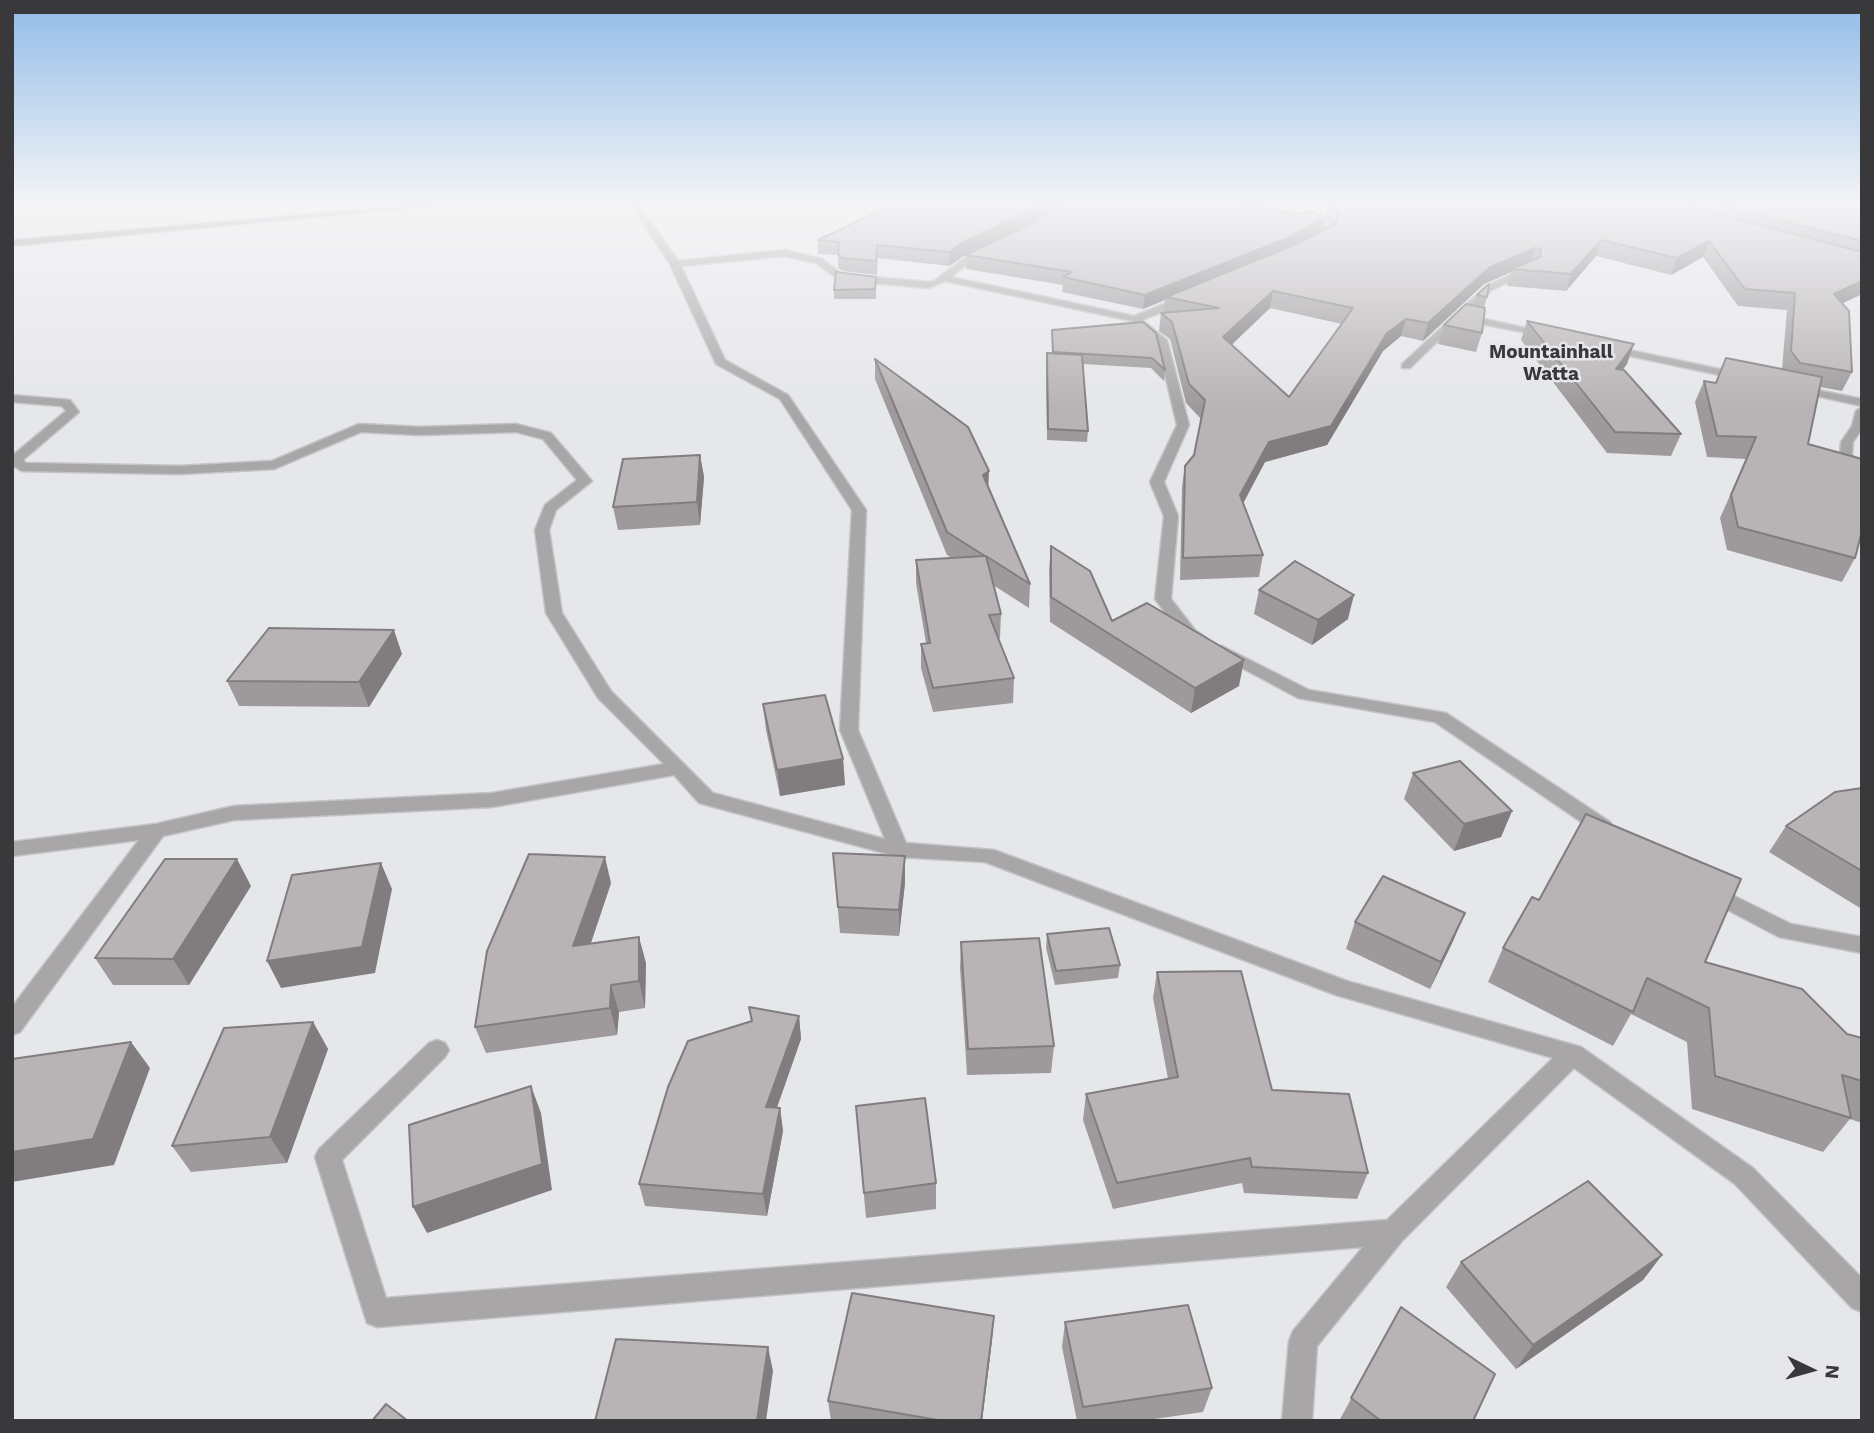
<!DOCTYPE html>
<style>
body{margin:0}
#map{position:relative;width:1874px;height:1433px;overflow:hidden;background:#e6e7eb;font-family:"Work Sans",sans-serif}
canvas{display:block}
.frame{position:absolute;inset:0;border:14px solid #39393b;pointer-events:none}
.north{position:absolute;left:1776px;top:1335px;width:70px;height:70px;-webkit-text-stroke:5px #e6e7eb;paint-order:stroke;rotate:95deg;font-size:19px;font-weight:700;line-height:28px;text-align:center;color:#39393b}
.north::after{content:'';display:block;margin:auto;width:24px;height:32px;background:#39393b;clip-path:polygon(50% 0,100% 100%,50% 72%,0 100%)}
</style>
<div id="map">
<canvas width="1874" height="1433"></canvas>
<div class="frame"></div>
<div class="north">N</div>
</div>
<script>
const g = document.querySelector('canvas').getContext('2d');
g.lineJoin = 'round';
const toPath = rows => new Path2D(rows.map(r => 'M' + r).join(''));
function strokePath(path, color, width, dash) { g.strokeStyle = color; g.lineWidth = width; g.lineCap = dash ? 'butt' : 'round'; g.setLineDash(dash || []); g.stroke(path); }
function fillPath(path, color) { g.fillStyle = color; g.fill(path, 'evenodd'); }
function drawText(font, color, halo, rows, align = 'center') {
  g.font = font + ' "Work Sans",sans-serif'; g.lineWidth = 5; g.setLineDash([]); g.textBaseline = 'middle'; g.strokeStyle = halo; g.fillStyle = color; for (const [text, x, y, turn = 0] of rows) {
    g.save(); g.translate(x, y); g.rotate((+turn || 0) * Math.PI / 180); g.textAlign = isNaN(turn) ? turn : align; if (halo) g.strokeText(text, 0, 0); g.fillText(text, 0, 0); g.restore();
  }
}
const street = toPath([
 [631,205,639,205,678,261,785,250,822,259,842,274,928,282,934,281,963,259,987,248,992,251,990,253,969,263,951,277,1134,316,1183,296,1191,296,1191,300,1142,320,1167,340,1189,425,1164,482,1178,516,1171,599,1195,630,1206,638,1198,643,1183,636,1155,599,1164,516,1150,482,1177,425,1157,341,1132,321,945,281,928,288,839,280,816,263,785,256,681,266,725,360,788,395,866,510,858,730,906,843,994,850,1347,981,1581,1047,1753,1168,1862,1278,1862,1312,1852,1308,1735,1184,1574,1068,1402,1241,1317,1346,1312,1421,1282,1421,1289,1341,1293,1331,1363,1247,377,1327,367,1323,315,1157,319,1149,429,1043,437,1040,445,1043,449,1050,445,1057,342,1160,386,1298,1387,1220,1553,1058,1336,995,985,862,899,857,699,803,674,775,492,807,234,820,163,836,20,1032,12,1035,12,1007,139,840,12,856,12,842,156,824,234,806,492,793,664,764,598,698,546,613,535,530,545,505,577,480,543,439,516,432,420,435,361,432,274,469,179,474,22,471,12,465,12,456,66,411,62,406,12,402,12,395,70,400,79,412,23,460,26,463,179,466,272,461,359,424,420,427,516,424,551,433,592,481,556,510,549,530,562,613,611,691,713,793,885,839,840,730,852,510,780,399,716,364,670,264,631,205],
 [1244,205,1260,205,1314,216,1333,227,1333,234,1318,244,1312,244,1312,240,1325,230,1308,220,1244,205],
 [1527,267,1535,269,1492,290,1466,315,1549,333,1549,337,1460,320,1410,368,1402,368,1402,364,1486,286,1527,267],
 [1610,346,1743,374,1749,377,1743,380,1606,351,1605,349,1610,346],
 [1798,386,1862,399,1862,406,1794,391,1792,389,1798,386],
 [1862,407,1862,429,1853,442,1852,455,1862,464,1862,476,1857,475,1840,456,1841,442,1852,426,1856,411,1862,407],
 [1222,646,1309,690,1446,713,1610,822,1613,827,1610,832,1596,832,1435,722,1298,698,1216,654,1214,651,1222,646],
 [1710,884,1791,924,1862,937,1862,953,1779,937,1703,897,1700,892,1703,887,1710,884]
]);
const secondary = toPath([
 [413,205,444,205,12,246,12,240,413,205]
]);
strokePath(street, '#c3c4c8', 3);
strokePath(secondary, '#c3c4c8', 3);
fillPath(street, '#a9a6a7');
fillPath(secondary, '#8a8787');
fillPath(toPath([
 [892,205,1066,205,962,257,949,266,878,258,877,275,843,271,838,268,838,255,818,254,818,240],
 [1071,205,1244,205,1244,207,1323,230,1333,225,1325,220,1328,205,1844,205,1862,211,1862,294,1843,303,1852,372,1842,391,1820,387,1808,444,1855,558,1842,582,1727,550,1720,518,1746,459,1707,457,1695,402,1704,381,1715,383,1726,358,1782,369,1787,310,1738,306,1703,257,1671,275,1596,256,1566,291,1507,286,1511,272,1484,284,1423,341,1401,336,1383,351,1327,445,1265,462,1243,504,1263,555,1259,577,1180,580,1182,486,1185,466,1194,455,1201,419,1186,403,1170,339,1159,331,1161,313,1164,313,1165,300,1143,309,1062,292,1063,285,966,269,966,255],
 [1270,308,1342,324,1289,397,1231,345],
 [876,277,876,299,834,299,834,290],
 [1477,295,1487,297,1484,308,1482,333,1476,352,1438,344,1444,325,1474,305],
 [1527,321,1627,364,1622,370,1681,434,1671,456,1607,453,1521,340],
 [1143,322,1165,370,1164,381,1151,368,1083,364,1088,431,1087,442,1047,440,1046,363,1047,353,1052,353,1052,330],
 [875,359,988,487,1030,584,1029,608,993,585,1001,614,1000,638,998,638,1014,678,1013,703,933,712,921,668,921,644,926,643,916,583,916,560,952,558,947,555,875,379],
 [700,455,704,477,700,525,618,530,613,507],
 [1051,546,1112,621,1239,686,1191,713,1050,622,1049,570],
 [1259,590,1348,619,1312,645,1254,614],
 [402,654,369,707,239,706,227,681],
 [763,704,843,759,845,785,780,796,766,730],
 [1413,773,1512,811,1501,837,1454,851,1404,799],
 [1862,788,1862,906,1860,908,1769,852,1786,826],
 [833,853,905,883,899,936,840,933],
 [611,883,591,943,646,963,645,1008,619,1012,617,1035,486,1053,475,1027],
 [251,886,189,985,113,985,95,958],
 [1355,922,1454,939,1430,989,1346,949],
 [1047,934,1120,965,1118,978,1055,985,1046,948],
 [961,942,1054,1046,1051,1073,967,1075,960,968],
 [1503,948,1705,962,1847,1034,1862,1038,1862,1123,1850,1119,1823,1152,1692,1109,1687,1042,1631,1014,1613,1046,1488,982],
 [1157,972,1272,1090,1368,1173,1357,1199,1244,1193,1242,1183,1113,1209,1083,1120,1086,1094,1168,1079,1153,998],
 [749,1007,799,1016,801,1039,777,1108,780,1108,783,1131,767,1216,645,1206,639,1184,751,1021],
 [313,1022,328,1049,287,1163,191,1172,172,1146],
 [856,1106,936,1183,936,1209,866,1218],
 [1662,1255,1643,1280,1516,1369,1446,1287,1461,1262],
 [1401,1307,1473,1421,1339,1421],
 [1065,1322,1212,1388,1203,1412,1141,1421,1077,1421,1062,1347],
 [992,1340,982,1421,831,1421,828,1401]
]), '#9e9a9c');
fillPath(toPath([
 [1041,205,1066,205,962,257,949,266,949,252,962,243],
 [1325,218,1322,231,1288,251,1166,297,1165,300,1143,309,1145,295],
 [1601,240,1596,256,1566,291,1571,274],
 [1709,241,1703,257,1671,275,1677,258],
 [1535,248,1530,264,1512,269,1511,272,1484,284,1423,341,1428,323,1489,268],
 [1862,281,1862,294,1826,311,1834,294],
 [1273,291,1270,308,1220,356,1223,337],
 [1406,319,1401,336,1383,351,1327,445,1265,462,1236,516,1240,495,1269,442,1387,333],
 [1634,344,1627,364,1608,389,1616,369],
 [700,455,704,477,700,525,697,502],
 [989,471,988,493,983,475],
 [1354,595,1348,619,1312,645,1318,620],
 [394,630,402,654,369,707,359,682],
 [1244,660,1239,686,1191,713,1195,688],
 [843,759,845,785,780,796,777,770],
 [1512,811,1501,837,1454,851,1464,824],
 [905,856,905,883,899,936,899,910],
 [605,857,611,883,581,972,573,946],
 [237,859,251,886,189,985,173,959],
 [381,863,392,889,375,973,281,988,267,961],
 [1465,913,1454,939,1430,989,1441,962],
 [639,937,646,963,645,1008,639,981],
 [611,985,619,1012,617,1035,610,1008],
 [799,1016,801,1039,769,1129,766,1107],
 [313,1022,328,1049,287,1163,270,1137],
 [131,1042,150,1068,114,1165,12,1182,12,1152],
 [531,1086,541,1113,552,1190,427,1233,413,1207],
 [780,1108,783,1131,767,1216,763,1194],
 [1662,1255,1643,1280,1516,1369,1533,1345],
 [994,1316,992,1340,982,1421,981,1421],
 [768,1347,773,1371,766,1421,757,1421]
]), '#817d7f');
const building = toPath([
 [892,205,1041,205,962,243,949,252,877,245,876,261,842,258,838,254,839,242,818,240,892,205],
 [1071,205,1242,205,1242,207,1297,214,1312,211,1325,218,1290,237,1145,295,1063,277,1072,272,966,255,1071,205],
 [1329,205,1685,205,1862,252,1862,281,1834,294,1849,311,1852,372,1800,363,1791,351,1795,293,1745,289,1709,241,1677,258,1601,240,1571,274,1512,269,1540,257,1541,249,1535,248,1489,268,1428,323,1406,319,1387,333,1331,426,1269,442,1240,495,1263,555,1183,558,1185,466,1194,455,1205,400,1189,384,1172,322,1161,313,1219,308,1166,297,1299,243,1336,223,1339,212,1329,205],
 [1273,291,1353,308,1289,397,1223,337,1273,291],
 [1719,205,1844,205,1862,211,1862,241,1719,205],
 [836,272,876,277,875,289,834,290,836,272],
 [1489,284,1487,297,1477,295,1489,284],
 [1466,304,1485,308,1482,333,1444,325,1466,304],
 [1527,321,1634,344,1616,369,1624,370,1681,434,1615,432,1527,321],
 [1143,322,1156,333,1165,370,1152,358,1053,352,1052,330,1143,322],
 [1047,353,1082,355,1088,431,1048,429,1047,353],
 [1726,358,1822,377,1808,444,1862,459,1862,531,1855,558,1738,527,1731,495,1756,437,1717,436,1704,381,1716,383,1726,358],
 [875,359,968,427,989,471,983,475,1030,584,986,556,1001,614,989,615,1014,678,933,688,921,644,930,643,916,560,985,556,947,532,875,359],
 [700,455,697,502,613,507,623,459,700,455],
 [1051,546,1090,571,1112,621,1147,603,1244,660,1195,688,1051,597,1051,546],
 [1295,561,1354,595,1318,620,1259,590,1295,561],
 [269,628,394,630,359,682,227,681,269,628],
 [825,695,843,759,777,770,763,704,825,695],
 [1460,761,1512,811,1464,824,1413,773,1460,761],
 [1862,788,1862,871,1786,826,1835,792,1862,788],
 [1586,814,1741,879,1705,962,1802,989,1847,1034,1862,1038,1862,1081,1842,1075,1851,1118,1715,1076,1709,1008,1647,978,1633,1012,1503,948,1532,897,1539,900,1586,814],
 [833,853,905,856,899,910,838,907,833,853],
 [529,854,605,857,573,946,639,937,639,981,611,985,610,1008,475,1027,487,951,529,854],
 [165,859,237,859,173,959,95,958,165,859],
 [381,863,362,947,267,961,292,875,381,863],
 [1383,876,1465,913,1441,962,1355,922,1383,876],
 [1109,928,1120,965,1056,971,1047,934,1109,928],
 [1039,938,1054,1046,968,1049,961,942,1039,938],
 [1241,971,1272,1090,1349,1094,1368,1173,1252,1167,1250,1158,1117,1183,1086,1094,1178,1077,1157,972,1241,971],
 [749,1007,799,1016,766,1107,780,1108,763,1194,639,1184,668,1087,688,1041,752,1021,749,1007],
 [313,1022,270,1137,172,1146,224,1028,313,1022],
 [131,1042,93,1139,12,1152,12,1059,131,1042],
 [531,1086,542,1164,413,1207,409,1125,531,1086],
 [925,1098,936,1183,864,1193,856,1106,925,1098],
 [1588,1181,1662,1255,1533,1345,1461,1262,1588,1181],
 [852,1293,994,1316,981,1421,943,1421,828,1401,852,1293],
 [1188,1305,1212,1388,1083,1407,1065,1322,1188,1305],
 [1401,1307,1495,1374,1473,1421,1381,1421,1351,1398,1401,1307],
 [616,1339,768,1347,757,1421,595,1421,616,1339],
 [386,1404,408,1421,372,1421,386,1404]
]);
fillPath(building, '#b8b3b5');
strokePath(building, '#817d7f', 2);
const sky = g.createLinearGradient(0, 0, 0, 406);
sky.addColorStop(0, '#91bce9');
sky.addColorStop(0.5, '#f4f4f6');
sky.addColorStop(1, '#f4f4f600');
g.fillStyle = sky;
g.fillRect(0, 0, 1874, 406);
drawText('bold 19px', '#39393b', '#e6e7eb', [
 ["Mountainhall",1551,352],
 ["Watta",1551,374]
]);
</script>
